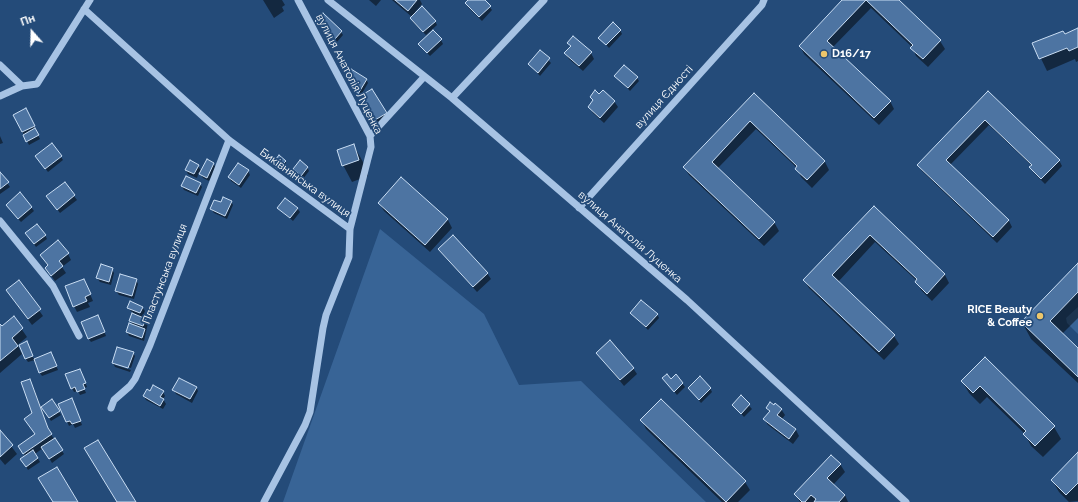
<!DOCTYPE html>
<meta charset="utf-8">
<style>
body{margin:0}
#map{position:relative;width:1078px;height:502px;overflow:hidden;background:#244b79;font-family:Raleway,sans-serif}
canvas{display:block}
.north{position:absolute;left:12px;top:12px;width:40px;height:40px;-webkit-text-stroke:3px #244b79;paint-order:stroke;rotate:340deg;font-size:11px;font-weight:700;line-height:16px;text-align:center;color:#fff}
.north::after{content:'';display:block;margin:auto;width:14px;height:18px;background:#fff;clip-path:polygon(50% 0,100% 100%,50% 72%,0 100%)}
</style>
<div id="map">
<canvas width="1078" height="502"></canvas>
<div class="north">Пн</div>
</div>
<script>
const g = document.querySelector('canvas').getContext('2d');
g.lineJoin = 'round';
function fillPath(path, color) { g.fillStyle = color; g.fill(path, 'evenodd'); }
const toPath = rows => new Path2D(rows.map(r => 'M' + r).join(''));
function strokePath(path, color, width, dash) { g.strokeStyle = color; g.lineWidth = width; g.lineCap = dash ? 'butt' : 'round'; g.setLineDash(dash || []); g.stroke(path); }
function drawText(font, color, halo, rows, align = 'center') {
  g.font = font + ' Raleway,sans-serif'; g.lineWidth = 3.5; g.setLineDash([]); g.textBaseline = 'middle'; g.strokeStyle = halo; g.fillStyle = color; for (const [text, x, y, turn = 0] of rows) {
    g.save(); g.translate(x, y); g.rotate((+turn || 0) * Math.PI / 180); g.textAlign = isNaN(turn) ? turn : align; if (halo) g.strokeText(text, 0, 0); g.fillText(text, 0, 0); g.restore();
  }
}
fillPath(toPath([
 [380,229,484,314,519,385,581,381,706,502,283,502],
 [1078,307,1078,334,1067,323,1066,318]
]), '#386496');
fillPath(toPath([
 [263,0,282,0,285,5,282,7,284,11,274,18],
 [369,0,381,0,376,6],
 [392,0,420,0,422,4,415,12,435,21,437,25,426,35,413,22,411,18,412,17],
 [469,0,484,0,492,10,482,21,468,7,466,3],
 [844,0,897,0,940,41,945,49,928,67,916,56,912,47,871,8,833,47,890,101,894,109,879,125,804,54,800,46],
 [317,22,341,32,343,35,337,42],
 [1078,29,1078,61,1076,62,1075,59,1047,71,1034,44],
 [620,30,622,34,609,48,600,38],
 [441,40,443,44,430,56,422,48],
 [569,43,591,53,594,59,583,71,569,59,565,53,571,47],
 [540,51,551,63,540,76,529,64],
 [616,76,637,78,639,81,630,91],
 [366,79,368,83,360,97,351,80],
 [372,90,388,117,378,123,362,96],
 [988,93,1059,160,1062,166,1045,184,1034,173,1030,167,1032,166,989,125,950,165,1009,221,1012,227,997,243,922,171,918,165],
 [754,94,825,162,829,170,812,188,801,177,797,168,756,129,718,168,774,222,779,231,764,246,689,175,684,167],
 [591,97,614,101,618,107,604,123,593,113,589,107,594,102],
 [26,110,40,139,29,145,14,115],
 [0,136,3,143,0,144],
 [354,146,363,162,368,176,352,182,343,165],
 [61,157,63,160,48,172,39,160],
 [285,161,286,163,280,170,274,165],
 [190,162,198,166,202,172,213,164,216,167,209,181,203,178,199,172,197,178,188,174,186,170],
 [307,167,309,171,303,179,294,169],
 [248,171,250,175,241,188,231,181,229,177],
 [0,173,10,187,0,194],
 [401,178,448,220,452,228,430,252,384,211,379,203],
 [64,183,77,200,60,213,50,200],
 [200,184,202,187,198,196,184,190,182,186],
 [231,201,233,205,227,219,214,213,211,209,221,204],
 [31,207,34,211,21,222,9,209],
 [278,208,297,208,300,212,293,221],
 [874,208,945,275,949,283,932,301,921,290,917,281,875,242,838,282,894,336,899,344,884,360,809,288,804,280],
 [45,235,47,239,36,247,29,237],
 [439,250,487,273,491,279,477,292],
 [68,254,71,260,62,267,66,273,55,281,50,274,48,266,41,255],
 [1078,264,1078,318,1062,334,1078,349,1078,383,1031,339,1022,322],
 [112,269,114,273,111,285,100,282,97,278],
 [84,280,93,301,88,303,90,307,77,312,74,306],
 [136,280,138,284,134,299,119,295,116,291],
 [19,282,43,316,32,325,7,291],
 [142,307,145,311,142,318,148,323,144,341,129,336,127,332,133,326,131,321,133,313,128,308],
 [631,313,657,314,659,318,648,330],
 [14,318,27,337,15,347,18,346,22,354,0,373,0,325,2,327],
 [100,320,106,336,91,342,88,338],
 [29,352,35,360,28,362,26,359],
 [51,353,58,370,42,376,40,373],
 [133,353,135,356,131,368,115,363,115,365,131,370,130,372,115,367,113,363],
 [597,353,633,368,637,374,624,386],
 [985,358,1054,427,1061,439,1043,457,1031,446,1025,434,987,397,980,404,969,393,962,381],
 [80,370,87,387,84,388,86,393,80,395,78,391,74,392,72,388],
 [676,376,685,387,677,395,663,379,671,380],
 [33,386,50,433,64,454,52,463,43,448,35,454,40,462,28,470,24,463,25,456,23,452,36,435],
 [196,387,198,391,192,403,176,394,174,390],
 [689,388,710,388,712,392,701,403],
 [163,392,165,396,163,399,166,404,163,409,146,400,144,396,150,393],
 [741,397,752,409,744,417,733,405],
 [52,401,61,415,51,421,44,411],
 [74,403,82,425,75,428,73,424,69,426,59,404],
 [767,408,781,409,785,415,782,419,796,430,799,436,793,444,768,425,764,419,770,412],
 [642,421,745,482,750,490,738,502,722,502,646,429],
 [0,431,17,454,5,465,0,459],
 [1078,454,1078,501,1069,502,1059,492,1052,480],
 [840,464,845,472,833,485,845,495,848,502,800,502,795,494]
]), '#0007');
const building = toPath([
 [395,0,417,0,408,11,395,0],
 [468,0,485,0,491,6,479,17,465,3,468,0],
 [842,0,899,0,941,40,923,59,910,48,913,45,866,0,827,41,891,101,874,118,799,46,842,0],
 [422,6,436,21,423,32,410,18,422,6],
 [323,13,342,31,335,39,315,21,323,13],
 [613,22,621,30,606,45,598,38,613,22],
 [1078,28,1078,47,1069,51,1067,48,1039,59,1032,43,1063,31,1065,34,1078,28],
 [433,30,442,39,427,53,418,44,433,30],
 [573,36,592,52,579,66,564,53,571,46,567,43,573,36],
 [540,50,550,58,538,73,528,64,540,50],
 [624,65,638,77,628,88,614,76,624,65],
 [351,69,367,79,358,94,347,76,351,69],
 [372,89,387,113,375,120,360,96,372,89],
 [595,90,599,94,603,90,615,101,600,118,588,107,593,100,590,97,595,90],
 [988,91,1060,160,1041,179,1029,167,1032,165,985,120,946,160,1009,220,993,237,917,165,988,91],
 [754,93,825,161,807,180,795,169,797,166,750,121,712,162,775,222,759,239,683,167,754,93],
 [26,108,35,126,22,132,13,115,26,108],
 [35,128,39,135,26,142,23,135,35,128],
 [52,143,62,156,45,169,35,156,52,143],
 [354,144,359,160,342,166,337,150,354,144],
 [279,155,286,161,278,169,272,164,279,155],
 [207,159,214,163,207,178,199,174,207,159],
 [190,160,199,165,194,174,185,170,190,160],
 [300,160,308,167,301,176,293,169,300,160],
 [238,163,249,170,239,185,228,177,238,163],
 [0,172,9,182,0,189,0,172],
 [186,176,201,183,196,193,181,186,186,176],
 [401,177,448,219,425,245,378,203,401,177],
 [65,182,75,195,57,210,46,196,65,182],
 [20,192,32,207,18,219,6,205,20,192],
 [223,197,232,201,225,216,210,209,214,200,221,202,223,197],
 [285,198,298,208,290,218,277,208,285,198],
 [874,206,945,274,927,294,915,282,917,279,870,235,832,275,895,335,879,352,803,280,874,206],
 [37,224,46,235,34,244,25,233,37,224],
 [453,235,488,273,473,287,438,249,453,235],
 [58,240,69,253,59,261,63,266,51,276,45,268,48,265,40,255,58,240],
 [1078,263,1078,292,1050,321,1078,348,1078,377,1021,322,1078,263],
 [101,264,113,268,109,282,96,278,101,264],
 [120,274,137,279,132,296,115,291,120,274],
 [84,279,91,294,85,297,87,301,73,307,65,286,84,279],
 [19,280,41,309,28,319,6,290,19,280],
 [641,300,658,314,646,327,630,313,641,300],
 [130,301,143,307,140,313,127,308,130,301],
 [132,313,146,319,143,326,129,321,132,313],
 [98,315,105,332,88,339,81,322,98,315],
 [14,316,23,328,12,338,18,346,0,361,0,324,2,326,14,316],
 [129,323,145,329,142,338,126,332,129,323],
 [610,340,634,368,620,380,596,353,610,340],
 [27,341,33,356,25,359,19,345,27,341],
 [117,347,134,352,128,368,112,363,117,347],
 [51,352,57,366,39,373,34,359,51,352],
 [985,357,1055,426,1035,446,1023,434,1026,431,980,386,973,393,961,381,985,357],
 [80,369,86,383,83,384,85,389,77,392,75,387,71,389,65,374,80,369],
 [667,374,671,379,676,374,683,383,674,392,662,378,667,374],
 [700,376,711,388,699,400,688,388,700,376],
 [179,378,197,387,190,399,172,390,179,378],
 [30,379,48,428,52,434,23,454,18,446,35,434,24,419,32,413,21,382,30,379],
 [153,385,164,391,160,397,164,399,160,406,143,396,147,389,150,391,153,385],
 [741,395,750,404,741,414,732,405,741,395],
 [72,398,81,421,72,424,70,421,66,422,58,404,72,398],
 [52,399,60,411,49,418,41,407,52,399],
 [661,399,746,481,726,502,640,420,661,399],
 [770,402,774,405,775,403,782,409,777,415,796,429,789,439,763,419,770,411,766,408,770,402],
 [0,430,13,445,0,457,0,430],
 [55,438,63,450,49,459,41,447,55,438],
 [98,440,136,502,117,502,84,448,98,440],
 [33,450,38,458,26,467,20,459,33,450],
 [1078,452,1078,483,1066,495,1051,480,1078,452],
 [831,455,841,464,827,478,845,495,839,502,814,502,816,499,811,495,805,502,802,502,794,494,831,455],
 [57,467,78,502,53,502,38,478,57,467]
]);
fillPath(building, '#4d74a2');
strokePath(building, '#c9ddf3', 1);
strokePath(toPath([
 [328,0,452,98,687,300,906,502],
 [84,9,229,140,350,229],
 [0,65,22,86],
 [0,96,22,86,37,84,90,0],
 [452,98,544,0],
 [370,136,424,77],
 [579,208,762,5,764,0],
 [0,221,53,286,79,336],
 [111,408,114,400,130,386,135,379,150,345,229,140],
 [264,502,305,425,310,412,323,328,326,315,349,257,350,229,371,147,370,136,298,0]
]), '#a7c3e4', 7);
for (const [x, y, r, color] of [
 [824,54,4,"#edc66b"],
 [1040,316,4,"#edc66b"]
]) { const dot = new Path2D(); dot.arc(x, y, r, 0, 2 * Math.PI); g.fillStyle = color; g.fill(dot); strokePath(dot, '#244b79', 1.5); }
drawText('bold 11px', '#fff', '#244b79', [
 ["D16/17",832,54],
 ["RICE Beauty",1032,310,"right"],
 ["& Coffee",1032,323,"right"]
], 'left');
drawText('11px', '#fff', '#244b79', [
 ["вулиця Анатолія Луценка",349,74,63],
 ["вулиця Єдності",664,97,-48],
 ["Биківнянська вулиця",305,183,36],
 ["вулиця Анатолія Луценка",630,237,41],
 ["Пластунська вулиця",165,274,-69]
]);
</script>
